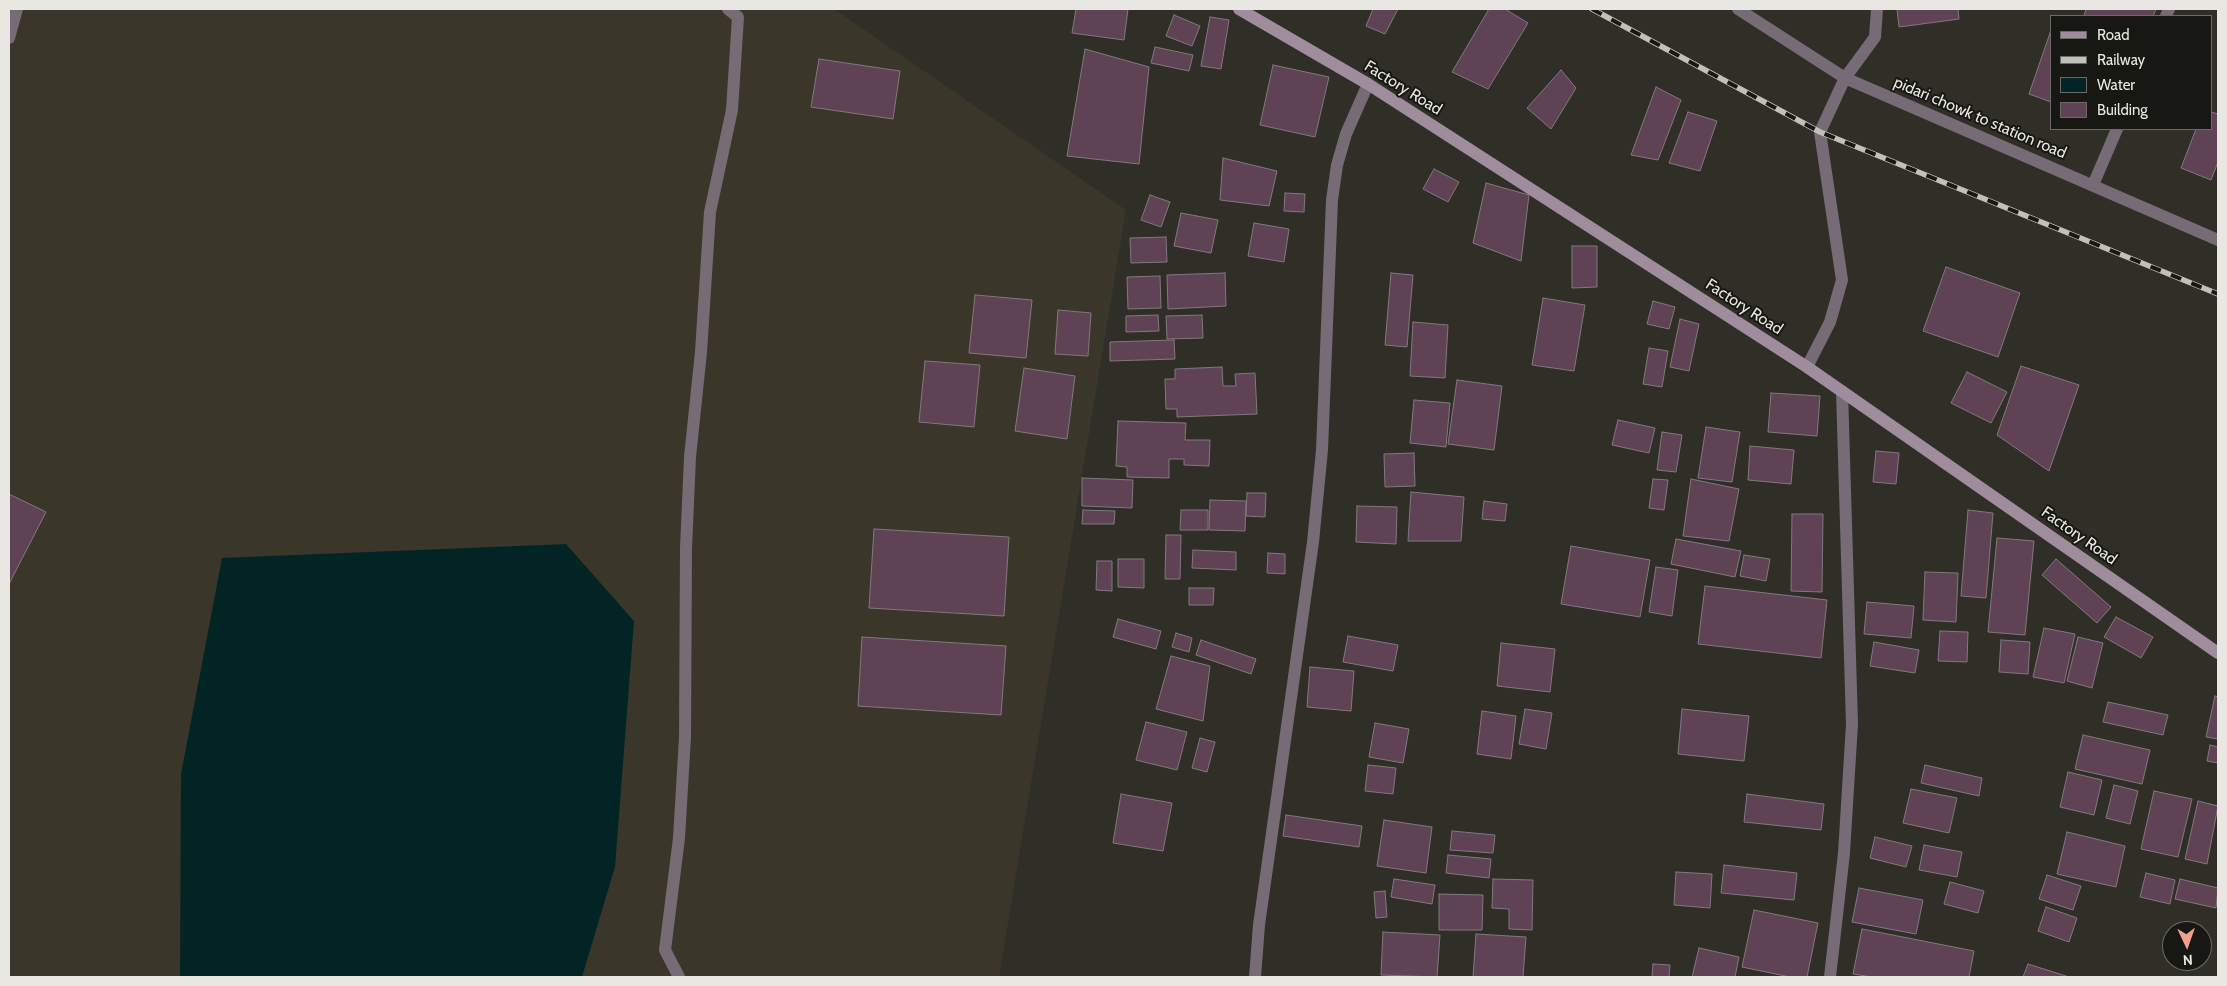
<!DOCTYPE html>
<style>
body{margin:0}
#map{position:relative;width:2227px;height:986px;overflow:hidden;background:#302f27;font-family:Cabin,sans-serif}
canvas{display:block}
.frame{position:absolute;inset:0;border:10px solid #e8e7e2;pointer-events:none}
.legend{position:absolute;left:2050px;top:15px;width:162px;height:115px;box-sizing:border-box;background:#171713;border:1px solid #6b6a66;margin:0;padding:6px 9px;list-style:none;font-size:15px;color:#e8e7e2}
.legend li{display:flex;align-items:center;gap:10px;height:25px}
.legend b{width:25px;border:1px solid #6b6a66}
.north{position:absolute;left:2162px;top:921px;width:50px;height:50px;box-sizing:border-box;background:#171713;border:1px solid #6b6a66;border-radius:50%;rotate:177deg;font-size:14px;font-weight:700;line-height:20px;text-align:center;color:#e8e7e2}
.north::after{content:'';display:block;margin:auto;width:18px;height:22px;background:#f59d90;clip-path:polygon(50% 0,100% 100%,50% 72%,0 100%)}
</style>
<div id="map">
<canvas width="2227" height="986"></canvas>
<div class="frame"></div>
<ul class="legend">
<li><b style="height:6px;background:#9f8d9e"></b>Road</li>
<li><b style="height:6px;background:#c1c0ba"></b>Railway</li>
<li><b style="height:14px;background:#032425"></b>Water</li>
<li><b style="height:14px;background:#5f4354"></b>Building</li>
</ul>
<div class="north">N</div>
</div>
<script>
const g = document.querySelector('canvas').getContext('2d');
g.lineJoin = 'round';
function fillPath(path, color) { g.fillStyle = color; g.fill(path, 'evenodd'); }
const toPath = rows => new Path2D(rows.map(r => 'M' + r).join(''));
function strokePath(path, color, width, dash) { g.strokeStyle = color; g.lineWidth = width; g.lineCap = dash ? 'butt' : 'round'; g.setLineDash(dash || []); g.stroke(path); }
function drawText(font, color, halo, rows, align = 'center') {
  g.font = font + ' Cabin,sans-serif'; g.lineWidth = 4; g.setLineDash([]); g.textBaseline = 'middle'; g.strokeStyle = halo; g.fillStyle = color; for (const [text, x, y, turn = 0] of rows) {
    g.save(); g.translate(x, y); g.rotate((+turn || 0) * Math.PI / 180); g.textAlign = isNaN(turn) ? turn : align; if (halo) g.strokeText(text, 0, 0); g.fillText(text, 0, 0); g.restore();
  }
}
fillPath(toPath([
 [9,9,834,9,1126,210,999,977,9,977]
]), '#3a372a');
fillPath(toPath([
 [566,544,634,621,615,867,582,977,180,977,181,774,222,558]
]), '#032425');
const building = toPath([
 [1076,9,1128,9,1124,40,1072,33,1076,9],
 [1373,9,1398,9,1385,34,1366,26,1373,9],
 [1489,9,1505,9,1528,23,1488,89,1452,72,1489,9],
 [1897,9,1958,9,1959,19,1899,27,1897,9],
 [2086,9,2156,9,2153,16,2084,16,2086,9],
 [1174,15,1200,26,1192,46,1166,36,1174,15],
 [1210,17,1229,20,1221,69,1201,66,1210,17],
 [2050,33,2051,33,2051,102,2029,94,2050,33],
 [1155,47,1193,55,1189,71,1151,63,1155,47],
 [1085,49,1149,67,1139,164,1067,156,1085,49],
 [819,59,900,71,893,119,811,107,819,59],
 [1273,65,1329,77,1315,137,1260,125,1273,65],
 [1561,70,1576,88,1551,129,1527,108,1561,70],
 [1656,87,1681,100,1658,160,1631,155,1656,87],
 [1688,112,1717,121,1700,171,1669,163,1688,112],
 [2211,112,2218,114,2218,162,2211,180,2181,168,2196,129,2211,129,2211,112],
 [1223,158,1277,171,1269,206,1220,200,1223,158],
 [1434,169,1459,182,1448,202,1423,189,1434,169],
 [1486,183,1529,195,1521,261,1473,243,1486,183],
 [1285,193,1305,194,1304,212,1284,211,1285,193],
 [1150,195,1170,202,1161,227,1141,220,1150,195],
 [1181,213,1218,220,1211,253,1174,246,1181,213],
 [1254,223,1289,229,1284,262,1248,256,1254,223],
 [1166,237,1167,262,1131,263,1130,238,1166,237],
 [1572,246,1597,246,1597,287,1572,288,1572,246],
 [1946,267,2020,293,1998,357,1923,331,1946,267],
 [1225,273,1226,306,1168,309,1167,275,1225,273],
 [1391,273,1413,275,1407,347,1385,345,1391,273],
 [1160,276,1161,308,1128,309,1127,277,1160,276],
 [975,295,1032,300,1026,358,969,353,975,295],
 [1543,298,1585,305,1574,371,1532,365,1543,298],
 [1653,301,1675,307,1669,329,1647,324,1653,301],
 [1058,310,1091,313,1088,356,1055,354,1058,310],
 [1158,315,1159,331,1126,332,1126,316,1158,315],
 [1202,315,1203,338,1167,339,1166,316,1202,315],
 [1680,319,1699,324,1689,371,1670,367,1680,319],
 [1413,322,1448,325,1445,378,1410,376,1413,322],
 [1174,340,1175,359,1110,361,1110,342,1174,340],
 [1649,348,1668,351,1662,387,1643,384,1649,348],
 [925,361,980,365,974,427,919,422,925,361],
 [2021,366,2079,385,2049,471,1997,435,2021,366],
 [1222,367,1223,386,1236,386,1235,374,1255,373,1257,414,1177,417,1177,409,1166,409,1165,379,1175,379,1175,369,1222,367],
 [1024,368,1075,376,1067,439,1015,431,1024,368],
 [1967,372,2007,392,1991,423,1951,403,1967,372],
 [1457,380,1502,386,1494,450,1448,444,1457,380],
 [1771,393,1820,396,1817,436,1768,432,1771,393],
 [1414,400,1450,403,1446,447,1410,443,1414,400],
 [1618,420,1655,428,1649,453,1612,445,1618,420],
 [1118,421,1186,423,1185,440,1210,440,1209,466,1184,465,1184,459,1169,459,1169,478,1127,477,1127,467,1116,466,1118,421],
 [1706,427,1740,432,1732,482,1698,478,1706,427],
 [1662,432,1682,435,1676,472,1657,470,1662,432],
 [1750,446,1794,450,1791,484,1748,480,1750,446],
 [1876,451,1899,453,1896,484,1873,482,1876,451],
 [1414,453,1415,486,1385,487,1384,454,1414,453],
 [1082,478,1133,480,1132,508,1082,506,1082,478],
 [1653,479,1668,480,1664,510,1649,508,1653,479],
 [1691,479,1739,489,1729,541,1683,536,1691,479],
 [1411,492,1464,497,1461,541,1408,541,1411,492],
 [1247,493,1266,493,1265,517,1246,516,1247,493],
 [9,494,46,512,9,584,9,494],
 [1210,500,1246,501,1245,531,1209,530,1210,500],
 [1484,501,1507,504,1505,521,1482,519,1484,501],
 [1357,506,1397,507,1396,544,1356,542,1357,506],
 [1083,510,1115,511,1114,524,1082,524,1083,510],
 [1181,510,1208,510,1208,530,1180,530,1181,510],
 [1968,510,1993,513,1986,598,1961,596,1968,510],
 [1792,514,1823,514,1822,592,1791,591,1792,514],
 [874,529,1009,537,1004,616,869,608,874,529],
 [1166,535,1181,535,1180,579,1165,579,1166,535],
 [1997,538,2034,541,2025,635,1988,632,1997,538],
 [1676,539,1741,551,1735,577,1671,564,1676,539],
 [1571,546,1650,560,1640,617,1561,604,1571,546],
 [1193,550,1236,552,1236,570,1192,568,1193,550],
 [1268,553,1285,554,1285,574,1267,573,1268,553],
 [1744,555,1770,559,1766,581,1740,576,1744,555],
 [1118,559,1144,559,1144,588,1118,587,1118,559],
 [2056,559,2111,607,2097,623,2042,575,2056,559],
 [1097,561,1112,561,1112,591,1096,590,1097,561],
 [1656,567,1678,570,1672,616,1649,612,1656,567],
 [1925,572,1958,573,1956,622,1923,620,1925,572],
 [1705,586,1827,600,1821,658,1698,644,1705,586],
 [1189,588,1214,588,1213,605,1189,605,1189,588],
 [1867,602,1914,606,1911,638,1864,634,1867,602],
 [2116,617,2153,637,2141,658,2104,637,2116,617],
 [1118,619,1161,631,1156,649,1113,637,1118,619],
 [2044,628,2075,634,2064,683,2033,677,2044,628],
 [1940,631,1968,632,1967,662,1938,661,1940,631],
 [1176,633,1192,638,1189,652,1172,647,1176,633],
 [1348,636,1398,645,1393,671,1343,662,1348,636],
 [862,637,1006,646,1001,715,858,706,862,637],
 [2078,637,2103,643,2092,688,2067,681,2078,637],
 [1201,640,1256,659,1251,674,1196,655,1201,640],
 [2001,640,2030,642,2028,674,1999,672,2001,640],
 [1874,642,1919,650,1915,673,1870,666,1874,642],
 [1501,643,1555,649,1550,692,1497,686,1501,643],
 [1171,656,1210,666,1203,721,1156,709,1171,656],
 [1310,667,1354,671,1351,711,1307,707,1310,667],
 [2215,696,2218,697,2218,739,2206,737,2215,696],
 [2108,702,2168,715,2163,735,2103,722,2108,702],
 [1525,709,1552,713,1546,749,1519,744,1525,709],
 [1682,709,1749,716,1744,761,1678,754,1682,709],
 [1482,711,1516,716,1511,759,1477,754,1482,711],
 [1146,722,1187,732,1177,770,1136,760,1146,722],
 [1375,723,1409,729,1403,763,1369,757,1375,723],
 [2083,735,2150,750,2142,784,2075,769,2083,735],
 [1200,738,1215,742,1207,772,1192,768,1200,738],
 [2210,745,2218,747,2218,763,2207,761,2210,745],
 [1368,765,1396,768,1393,794,1365,791,1368,765],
 [1925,765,1982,778,1979,796,1921,783,1925,765],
 [2068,772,2102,780,2094,815,2060,807,2068,772],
 [2114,785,2138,791,2130,824,2106,818,2114,785],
 [1911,789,1957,798,1949,833,1903,823,1911,789],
 [2154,791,2192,799,2178,857,2141,849,2154,791],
 [1121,794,1172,803,1163,851,1113,843,1121,794],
 [1747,794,1824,804,1821,830,1744,822,1747,794],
 [2198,801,2218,806,2207,864,2185,859,2198,801],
 [1286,815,1362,826,1359,847,1283,836,1286,815],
 [1384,820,1432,827,1426,873,1377,866,1384,820],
 [1452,831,1495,835,1493,853,1450,850,1452,831],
 [2067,832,2125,846,2116,887,2057,874,2067,832],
 [1875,837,1912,846,1906,867,1870,858,1875,837],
 [1924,845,1962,852,1957,877,1919,870,1924,845],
 [1448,855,1491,859,1489,878,1446,873,1448,855],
 [1724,865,1797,873,1794,900,1721,893,1724,865],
 [1676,872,1712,874,1710,908,1674,905,1676,872],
 [2146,873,2175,880,2170,904,2140,897,2146,873],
 [2047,875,2081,886,2073,910,2039,899,2047,875],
 [1394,879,1435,885,1432,904,1391,897,1394,879],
 [1493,879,1533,880,1532,930,1509,929,1509,909,1492,908,1493,879],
 [2180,879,2218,888,2216,908,2175,899,2180,879],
 [1950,882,1984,891,1978,913,1944,904,1950,882],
 [1859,888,1923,900,1916,934,1852,922,1859,888],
 [1385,891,1387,917,1376,918,1374,892,1385,891],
 [1439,894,1483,895,1482,930,1439,930,1439,894],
 [2046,907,2077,918,2069,942,2038,931,2046,907],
 [1754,910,1818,923,1807,977,1790,977,1742,967,1754,910],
 [1862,929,1974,951,1969,977,1872,977,1853,974,1862,929],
 [1383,932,1440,935,1437,977,1381,975,1383,932],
 [1476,934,1526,937,1523,977,1473,977,1476,934],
 [1699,948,1739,957,1735,977,1692,977,1699,948],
 [1653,964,1670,965,1669,977,1673,977,1652,977,1653,964],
 [2028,964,2069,977,2023,977,2028,964]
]);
fillPath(building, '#5f4354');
strokePath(building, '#82787e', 1);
strokePath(toPath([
 [1807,367,1830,322,1842,280,1820,132,1845,78,1875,37,1877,9]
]), '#776b76', 12);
strokePath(toPath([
 [1738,9,1845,78,2218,240],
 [2166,16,2169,9],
 [9,38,17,9],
 [2093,185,2117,129],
 [679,977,665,950,679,838,685,737,686,548,690,457,701,352,710,212,732,110,738,17,728,9],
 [1255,977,1259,925,1313,542,1322,450,1332,200,1337,165,1346,134,1368,84],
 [1830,977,1844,853,1852,724,1842,391]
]), '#776b76', 12);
strokePath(toPath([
 [1239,9,1368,84,1807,367,2218,653]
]), '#9f8d9e', 12);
const rail = toPath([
 [1592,9,1820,132,2218,294]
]);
strokePath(rail, '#c1c0ba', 5.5);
strokePath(rail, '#171713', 4, [11]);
drawText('16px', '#e8e7e2', '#171713', [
 ["Factory Road",1403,88,32],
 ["pidari chowk to station road",1980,118,23],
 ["Factory Road",1744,307,33],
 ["Factory Road",2079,536,35]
]);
</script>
